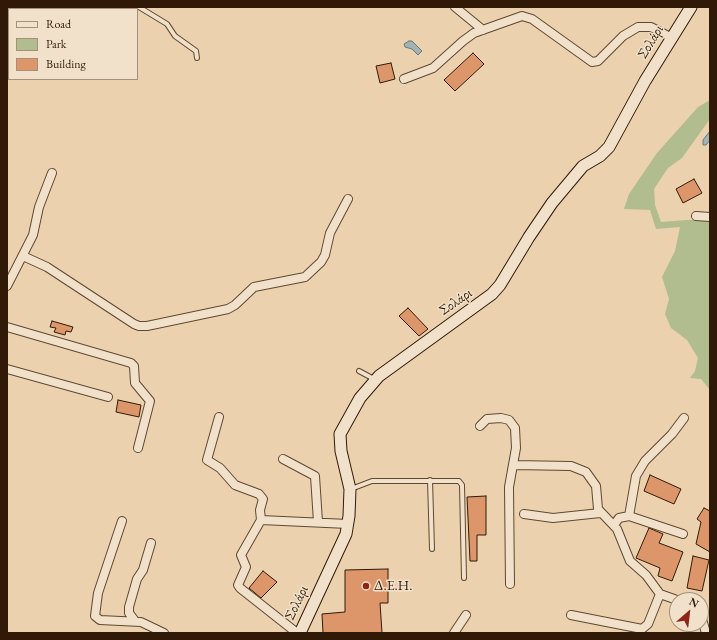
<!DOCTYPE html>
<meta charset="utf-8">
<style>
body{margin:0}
#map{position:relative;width:717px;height:640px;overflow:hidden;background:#ebd1ae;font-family:"EB Garamond",serif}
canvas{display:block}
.frame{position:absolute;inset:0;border:8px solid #301a07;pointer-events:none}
.legend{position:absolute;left:8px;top:8px;width:130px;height:72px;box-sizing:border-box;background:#f2e1ca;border:1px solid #a4917c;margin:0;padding:5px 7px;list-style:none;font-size:12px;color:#301a07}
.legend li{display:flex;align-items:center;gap:8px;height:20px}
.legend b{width:20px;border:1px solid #a4917c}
.north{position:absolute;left:669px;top:592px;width:40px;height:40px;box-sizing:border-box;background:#f2e1ca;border:1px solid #a4917c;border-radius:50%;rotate:28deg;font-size:11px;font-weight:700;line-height:16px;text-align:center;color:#301a07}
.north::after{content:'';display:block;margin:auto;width:14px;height:18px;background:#8f2418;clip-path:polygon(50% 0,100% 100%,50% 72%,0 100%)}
</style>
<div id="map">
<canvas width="717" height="640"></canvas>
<div class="frame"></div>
<ul class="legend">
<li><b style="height:5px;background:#f2e1ca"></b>Road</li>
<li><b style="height:11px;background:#b1bd8f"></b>Park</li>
<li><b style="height:11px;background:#dd966a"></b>Building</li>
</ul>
<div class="north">N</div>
</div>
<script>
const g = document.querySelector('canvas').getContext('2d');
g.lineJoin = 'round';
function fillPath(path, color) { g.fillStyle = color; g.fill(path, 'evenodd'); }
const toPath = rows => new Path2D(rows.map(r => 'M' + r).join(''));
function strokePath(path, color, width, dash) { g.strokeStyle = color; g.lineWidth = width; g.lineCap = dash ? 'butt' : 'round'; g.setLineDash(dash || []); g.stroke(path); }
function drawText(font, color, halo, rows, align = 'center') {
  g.font = font + ' "EB Garamond",serif'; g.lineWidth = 3; g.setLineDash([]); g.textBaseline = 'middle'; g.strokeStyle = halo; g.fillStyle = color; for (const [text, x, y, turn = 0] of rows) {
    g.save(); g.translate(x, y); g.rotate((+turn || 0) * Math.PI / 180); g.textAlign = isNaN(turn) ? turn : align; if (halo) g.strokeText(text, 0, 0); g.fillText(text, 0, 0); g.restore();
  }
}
fillPath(toPath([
 [710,100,710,119,682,158,668,168,654,189,655,205,661,222,686,220,710,220,710,390,701,379,690,378,695,371,698,358,687,340,671,328,665,314,669,299,662,277,675,251,680,227,656,229,650,210,624,209,629,194,657,153,698,107]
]), '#b1bd8f');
const water = toPath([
 [409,41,412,41,422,51,418,55,412,49,405,47,404,44,409,41],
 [710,131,710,140,706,145,703,145,703,140,710,131]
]);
fillPath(water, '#9eb4b7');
strokePath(water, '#727671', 1);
const building = toPath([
 [473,53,484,64,455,91,444,80,473,53],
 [391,63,395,79,380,83,376,66,391,63],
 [694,179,702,193,683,203,676,189,694,179],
 [408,308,428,329,419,336,399,316,408,308],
 [52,321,73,327,71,332,66,331,65,335,54,332,56,328,50,327,52,321],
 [118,400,141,405,139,417,116,412,118,400],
 [650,475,681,489,674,504,644,491,650,475],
 [486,496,486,535,477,535,477,561,470,561,467,497,486,496],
 [704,508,710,511,710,552,696,544,701,522,697,519,704,508],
 [649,528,663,534,659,543,683,552,672,581,658,576,660,568,636,558,649,528],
 [693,556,709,560,702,591,687,588,693,556],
 [388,569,388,603,380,603,382,633,323,633,322,614,345,612,345,570,388,569],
 [263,571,277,582,261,598,249,588,263,571]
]);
fillPath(building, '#dd966a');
strokePath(building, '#301a07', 1);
const lane = toPath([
 [139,7,167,24,175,36,196,51,197,58],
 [359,371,374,379],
 [430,480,432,549],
 [351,489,372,481,459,481,462,485,464,578]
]);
const street = toPath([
 [455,7,483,30],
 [404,79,433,68,463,41,474,33,522,16,532,19,592,62,598,61,623,36,638,27,651,27,672,38],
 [696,216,710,217],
 [23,256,47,267,134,324,139,326,147,326,228,309,235,305,254,287,305,277,321,262,325,255,330,233,348,199],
 [7,286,33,235,39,207,52,173],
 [7,327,131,363,134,366,135,383,150,401,138,448],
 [7,369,108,397],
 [219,417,207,460,220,468,235,485,259,494,263,499,260,510,261,520,241,555,246,567,238,585,240,588,297,633],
 [480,426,487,419,501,418,509,420,515,428,516,448,509,487,510,584],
 [283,459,315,476,318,522],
 [514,465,571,466,586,472,596,486,598,509,617,529,630,561,646,575,660,594,677,600],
 [524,514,553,518,600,513],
 [629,516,636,476,645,461,672,434,684,418],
 [261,520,348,524],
 [122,521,98,593,95,616,100,620,141,622,164,633],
 [614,525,619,518,629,516,683,534],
 [571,615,642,629,648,624,660,594],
 [701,616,706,633],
 [135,621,129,613,129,607,137,579,143,570,151,543],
 [454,633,466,615]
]);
const secondary = toPath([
 [300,633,346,534,349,516,350,489,341,451,340,434,360,398,379,376,492,294,500,285,529,237,552,203,583,166,600,156,609,147,645,81,691,7]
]);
strokePath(lane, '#5f4831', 6);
strokePath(street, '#5f4831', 10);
strokePath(secondary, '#301a07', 13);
strokePath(lane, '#f2e1ca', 4);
strokePath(street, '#f2e1ca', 8);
strokePath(secondary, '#f2e1ca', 11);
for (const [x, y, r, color] of [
 [366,586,4,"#8f2418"]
]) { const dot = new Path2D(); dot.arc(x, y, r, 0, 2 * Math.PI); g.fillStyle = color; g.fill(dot); strokePath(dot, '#f2e1ca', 1.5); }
drawText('14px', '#301a07', '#f2e1ca', [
 ["Σολάρι",651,42,-59],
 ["Σολάρι",456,302,-35],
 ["Σολάρι",297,603,-65]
]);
drawText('14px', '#301a07', '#f2e1ca', [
 ["Δ.Ε.Η.",374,586]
], 'left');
</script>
